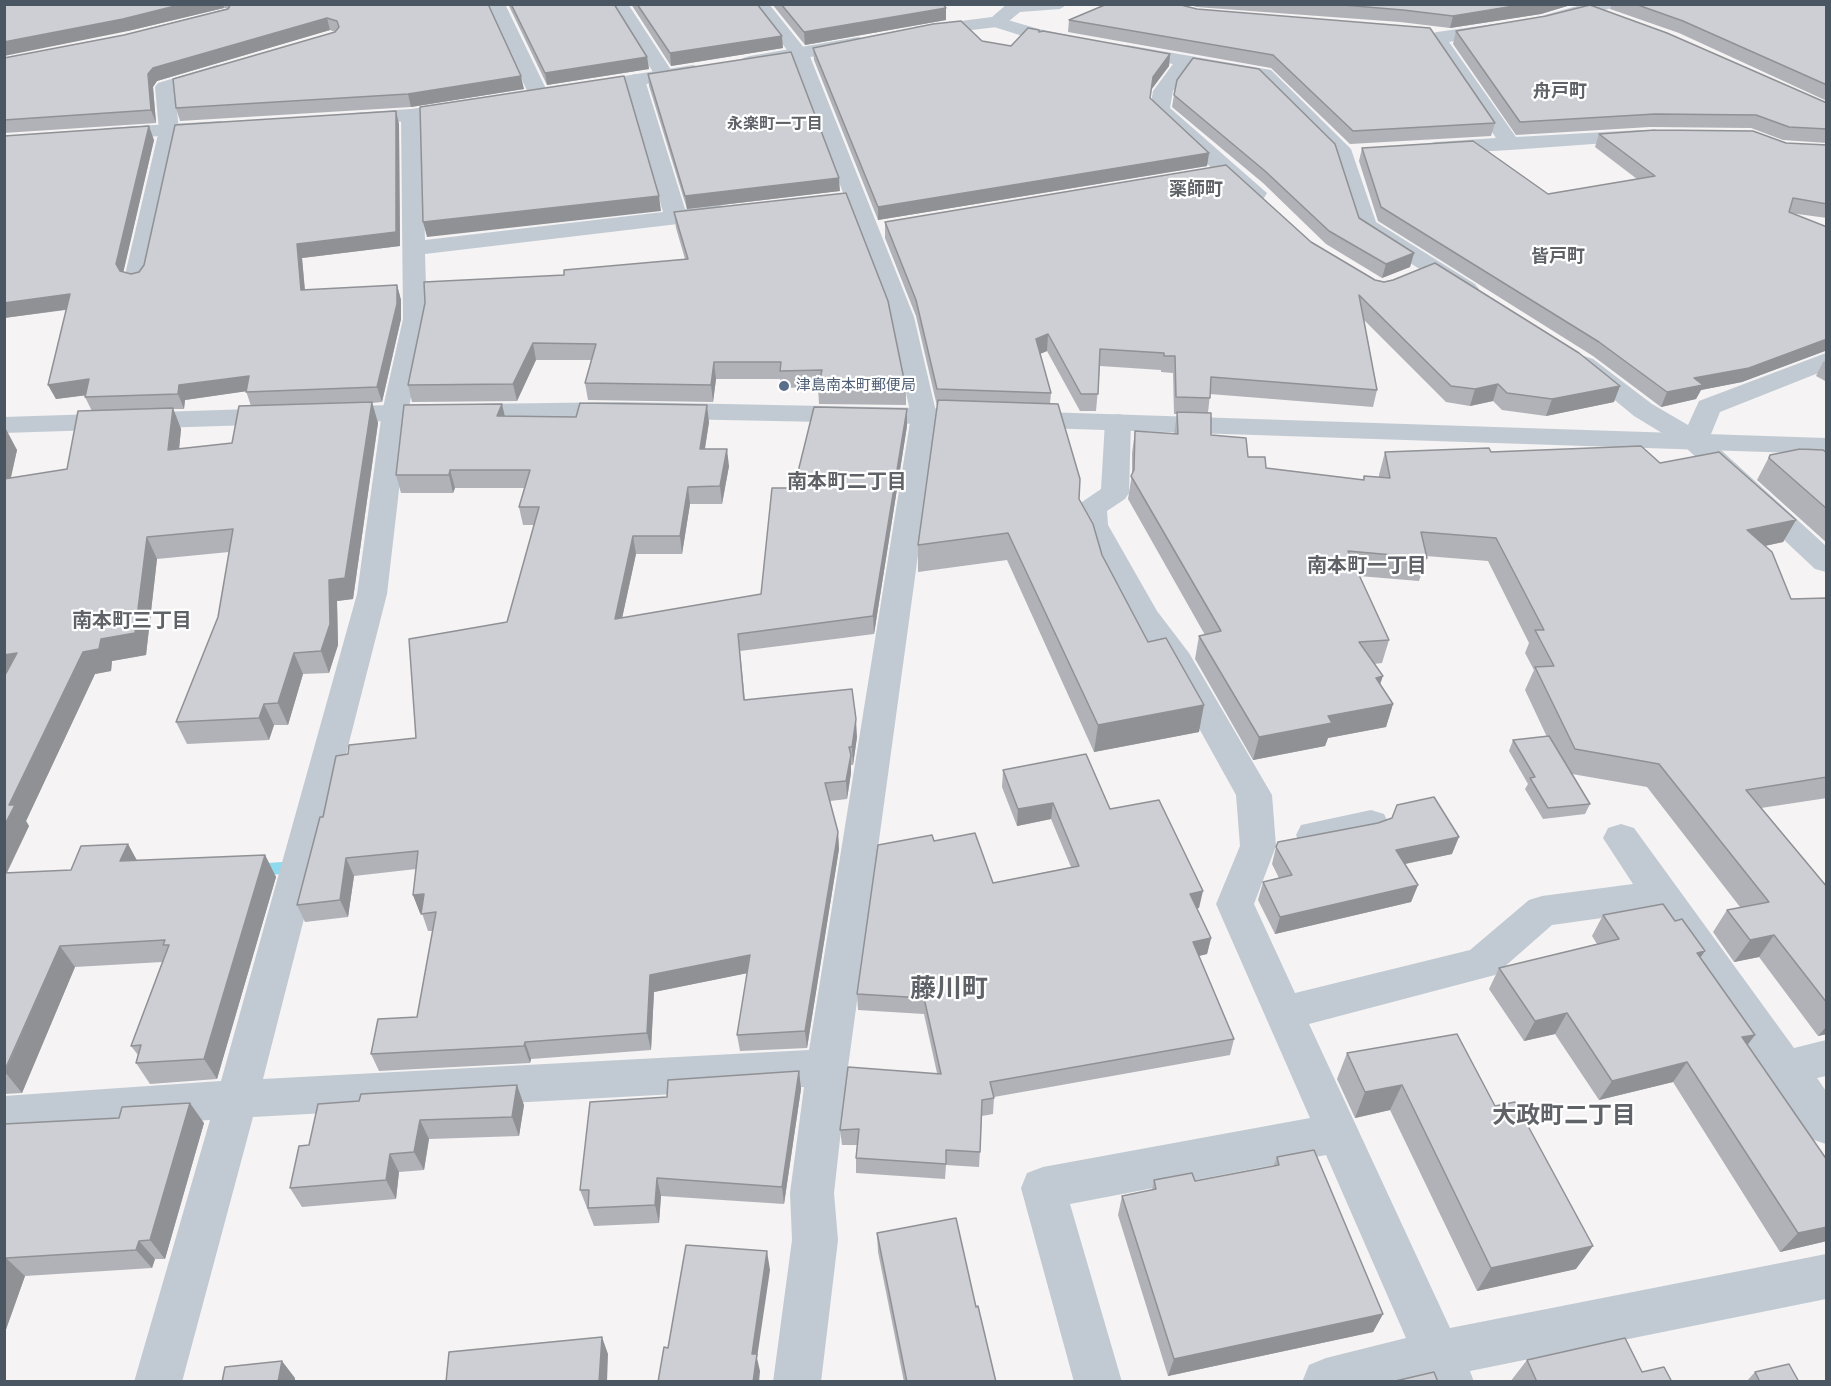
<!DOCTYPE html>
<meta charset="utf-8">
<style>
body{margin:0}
#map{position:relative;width:1831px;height:1386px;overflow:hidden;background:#f5f3f3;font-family:Manrope,sans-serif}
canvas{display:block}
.frame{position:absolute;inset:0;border:6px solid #4a5661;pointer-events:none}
</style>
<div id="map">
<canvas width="1831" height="1386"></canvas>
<div class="frame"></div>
</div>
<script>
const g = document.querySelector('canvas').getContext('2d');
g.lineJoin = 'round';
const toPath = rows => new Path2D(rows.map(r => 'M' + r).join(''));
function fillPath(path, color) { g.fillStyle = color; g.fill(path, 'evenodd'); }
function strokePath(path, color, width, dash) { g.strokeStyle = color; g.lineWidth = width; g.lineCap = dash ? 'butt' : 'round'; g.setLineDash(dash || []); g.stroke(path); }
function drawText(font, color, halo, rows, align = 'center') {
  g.font = font + ' Manrope,"Noto Sans JP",sans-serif'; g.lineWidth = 4.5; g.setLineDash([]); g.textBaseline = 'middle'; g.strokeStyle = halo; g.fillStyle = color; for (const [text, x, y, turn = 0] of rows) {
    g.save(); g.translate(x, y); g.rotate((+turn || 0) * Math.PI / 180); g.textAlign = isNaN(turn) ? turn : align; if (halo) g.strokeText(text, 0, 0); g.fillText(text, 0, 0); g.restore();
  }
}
fillPath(toPath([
 [282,862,287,864,290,868,287,872,282,874,254,876,249,874,246,870,249,866,254,864,282,862]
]), '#90daee');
fillPath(toPath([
 [487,4,505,4,549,95,546,99,539,101,532,99,529,95,487,4],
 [610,4,628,4,675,76,672,80,658,80,610,4],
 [751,4,769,4,809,54,914,317,937,416,848,1067,834,1193,838,1240,821,1382,773,1382,792,1240,790,1193,804,1087,253,1117,182,1382,134,1382,210,1120,4,1134,4,1096,221,1081,357,594,382,412,403,319,401,115,404,111,411,109,418,111,421,115,425,240,663,212,625,80,628,76,635,74,642,76,645,80,685,209,720,205,728,207,731,212,728,217,720,219,425,254,427,319,408,412,387,594,263,1079,809,1050,911,416,890,317,791,55,751,4],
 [1584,4,1614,4,1612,8,1551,24,1545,23,1542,19,1545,15,1584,4],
 [997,17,1039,29,1077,37,1079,41,1077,45,1070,47,1029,38,991,26,988,22,991,18,997,17],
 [1501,23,1507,24,1510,28,1507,32,1449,42,1516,137,1641,130,1648,132,1651,136,1648,140,1510,150,1435,154,1428,152,1425,148,1428,144,1435,142,1496,138,1428,38,1430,34,1437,32,1501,23],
 [1127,45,1271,70,1351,149,1376,222,1475,284,1479,289,1475,294,1467,296,1459,294,1358,230,1334,155,1258,79,1190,67,1173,91,1170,108,1267,193,1264,198,1256,200,1248,198,1220,176,1150,109,1153,91,1173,64,1120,55,1118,51,1120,47,1127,45],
 [217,65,224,67,227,71,224,75,175,90,179,130,148,279,144,284,136,286,128,284,124,279,159,130,155,87,158,83,217,65],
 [1826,353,1826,370,1720,412,1709,439,1826,546,1826,572,1815,569,1685,447,1634,416,1571,364,1575,359,1584,356,1593,359,1652,404,1688,425,1699,401,1826,353],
 [1118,414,1128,416,1131,422,1129,493,1125,499,1107,511,1108,525,1157,611,1189,653,1272,795,1276,846,1254,904,1295,993,1470,950,1529,900,1542,896,1633,884,1603,838,1608,828,1621,824,1634,828,1794,1048,1826,1040,1826,1076,1817,1078,1826,1091,1826,1144,1811,1139,1652,911,1552,925,1495,975,1309,1024,1450,1328,1826,1254,1826,1299,1470,1371,1474,1382,1302,1382,1309,1365,1326,1358,1406,1338,1326,1155,1070,1204,1122,1382,1074,1382,1021,1188,1027,1173,1043,1167,1310,1118,1216,904,1240,846,1236,795,1165,667,1129,617,1078,525,1078,508,1082,502,1101,489,1105,422,1108,416,1118,414],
 [1371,810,1384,814,1389,824,1384,834,1314,849,1301,845,1296,835,1301,825,1371,810]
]), '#c1cad2');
fillPath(toPath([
 [1007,4,1068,4,1060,9,1020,12,1003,26,997,27,921,36,915,35,912,31,915,27,921,26,992,17,1007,4],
 [858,37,865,39,867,43,865,47,750,68,743,66,741,62,743,58,750,56,858,37],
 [693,65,700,67,703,71,700,75,581,95,574,93,571,89,574,85,581,83,693,65],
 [465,101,472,103,475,107,472,111,411,121,352,125,345,123,342,119,345,115,352,113,411,109,465,101],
 [220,121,227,123,230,127,227,131,106,140,99,138,96,134,99,130,106,128,220,121],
 [624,402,924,408,1826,438,1826,454,924,424,624,418,330,422,321,420,317,414,321,408,330,406,624,402],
 [282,408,291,410,295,416,291,422,282,424,4,433,4,417,282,408]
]), '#c1cad2');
fillPath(toPath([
 [4,4,488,4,524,89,411,107,180,121,176,108,335,32,330,30,157,81,153,87,156,123,4,133,4,58,124,35,228,8,224,8,128,31],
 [508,4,614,4,647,57,649,69,547,85],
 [631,4,757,4,783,48,671,66],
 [772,4,943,4,946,8,946,20,805,45],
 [1107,4,1495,123,1491,136,1350,144,1271,68,1068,32,1069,20],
 [1189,4,1574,4,1541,14,1450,28,1400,22,1196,7],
 [1612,4,1827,4,1827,101,1679,33,1610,9],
 [1456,31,1827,103,1827,143,1783,140,1751,128,1650,127,1516,135,1453,44],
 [1039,32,1170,54,1169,66,1151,90,1150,98,1209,153,1207,166,878,220,814,60,813,48,982,41,1011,46],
 [648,74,840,191,687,209,649,86],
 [1174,95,1414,253,1410,267,1382,278,1326,244,1263,183,1172,107],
 [399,124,400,246,302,258,305,290,397,285,401,300,401,319,382,402,372,403,378,423,353,599,337,601,338,645,329,673,303,674,288,725,274,725,269,740,187,744,176,722,218,617,229,552,157,559,146,655,112,661,111,671,95,674,26,821,29,826,7,873,71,870,128,844,137,861,265,855,276,877,217,1079,150,1084,136,1063,138,1055,131,1046,162,962,75,967,22,1093,4,1094,4,429,17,450,11,478,67,469,92,411,85,397,86,395,56,399,48,385,66,310,4,318,4,136,154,140,123,272,131,274,139,272],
 [246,391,251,406,232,443,179,449,181,429,173,409,184,409,185,400],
 [1599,134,1827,145,1827,218,1790,213,1827,227,1827,352,1825,351,1742,382,1701,390,1696,399,1661,407,1593,356,1378,221,1359,161,1362,148,1548,194,1637,179,1595,147],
 [674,212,906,389,906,405,819,404,818,387,781,388,780,379,716,379,713,402,588,400,585,383,591,360,536,360,517,401,412,402,408,385,564,275,685,259,676,228],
 [885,222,1311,242,1375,280,1614,402,1546,416,1502,410,1493,401,1470,406,1446,402,1364,320,1377,390,1373,407,1210,394,1208,413,1211,435,1266,468,1363,480,1364,476,1379,477,1379,475,1385,452,1491,452,1660,463,1796,520,1783,542,1765,546,1791,599,1827,598,1827,798,1761,808,1827,887,1827,1034,1818,1036,1759,957,1734,962,1713,932,1727,910,1740,907,1647,787,1572,774,1590,804,1585,814,1543,819,1525,789,1528,784,1509,751,1513,740,1547,737,1525,690,1534,670,1525,653,1529,643,1488,561,1426,556,1427,558,1419,581,1359,576,1389,640,1382,663,1374,664,1380,684,1393,704,1386,727,1328,738,1325,746,1253,760,1195,659,1199,636,1205,635,1128,499,1132,474,1132,453,1135,431,1174,434,1177,414,1174,414,1173,373,1161,372,1161,370,1100,366,1096,411,1080,411,1047,351,1040,354,1051,393,1050,404,1079,499,1102,555,1148,642,1199,732,1094,752,1007,560,918,572,918,545,937,406,916,316,885,238],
 [1827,360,1827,382,1816,376,1823,362],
 [505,416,709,422,705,449,729,466,722,504,690,504,682,554,636,554,622,618,761,594,794,488,907,426,874,634,740,651,745,700,857,737,853,765,851,765,851,773,847,799,830,801,838,832,839,849,807,1048,740,1051,737,1035,747,973,654,992,651,1050,531,1059,530,1063,379,1071,371,1054,417,1017,433,931,428,931,422,913,420,913,413,895,416,869,354,876,348,917,305,922,297,905,323,817,348,754,416,738,507,622,534,525,523,525,519,507,524,488,455,488,453,493,401,493,396,475],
 [1827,453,1827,543,1757,480,1770,455],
 [1003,770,1110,809,1199,908,1197,908,1211,938,1207,954,1199,956,1234,1039,1230,1055,994,1097,993,1114,982,1116,979,1167,946,1165,945,1179,856,1173,856,1158,857,1145,842,1145,840,1130,937,1073,924,1014,858,1010,857,994,993,883,1071,867,1051,819,1017,826,1002,787],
 [1276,847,1452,854,1405,864,1418,885,1411,902,1275,934,1258,900,1263,882,1279,878,1272,864],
 [1603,915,1675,921,1705,951,1700,958,1747,1045,1827,1160,1827,1241,1780,1252,1673,1082,1599,1100,1555,1034,1524,1041,1489,989,1499,968,1597,944,1592,936],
 [1457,1034,1576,1269,1477,1291,1390,1110,1355,1118,1337,1079,1347,1053],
 [799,1071,801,1089,784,1204,661,1196,659,1223,594,1226,580,1190,667,1097],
 [318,1104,524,1105,519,1136,429,1139,424,1170,399,1172,396,1199,302,1207,290,1188,309,1145],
 [204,1123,165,1259,155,1259,152,1268,25,1276,4,1335,4,1124],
 [1277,1157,1383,1314,1373,1332,1168,1376,1118,1215,1122,1196,1152,1190,1154,1180,1195,1181,1273,1167],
 [877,1233,976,1307,996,1382,904,1382,878,1252],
 [1527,1360,1642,1372,1672,1382,1510,1382],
 [1755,1372,1799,1382,1746,1382]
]), '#b0b2b7');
fillPath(toPath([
 [183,4,223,4,224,8,128,31,4,56,4,42],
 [1526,4,1574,4,1541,14,1450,28,1453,16],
 [946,8,946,20,805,45,804,32],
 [327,18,330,30,157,81,153,87,156,123,151,110,148,74,153,68],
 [782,36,783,48,671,66,670,53],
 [1170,54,1169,66,1151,90,1153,77],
 [647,57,649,69,547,85,545,73],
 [521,76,524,89,411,107,408,94],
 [396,111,399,124,400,246,302,258,306,304,301,290,297,244],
 [149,126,154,140,122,278,116,264],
 [1209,153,1207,166,878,220,878,207],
 [839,178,840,191,687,209,685,196],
 [659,196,661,211,427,237,423,222],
 [1414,253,1410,267,1382,278,1386,264],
 [397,285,401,300,401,319,382,402,377,387],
 [70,294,77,308,4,318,4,303],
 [1048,334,1047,351,1035,356,1036,339],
 [1827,339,1827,348,1825,351,1742,382,1701,390,1696,399,1661,407,1667,392,1694,378],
 [533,343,536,360,517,401,513,384],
 [714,362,716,379,713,402,711,385],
 [249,376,255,390,185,400,184,409,178,394,179,385],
 [89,379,96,394,56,399,48,385],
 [1498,384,1493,401,1470,406,1475,389],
 [1620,386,1614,402,1546,416,1552,399],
 [372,402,378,423,353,599,337,601,338,645,329,673,321,651,329,580],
 [502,404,506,421,497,416],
 [707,405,709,422,702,466,700,449],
 [173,408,181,429,177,471,168,450],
 [907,409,907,426,874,634,873,616],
 [6,429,17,450,5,502,4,436],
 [727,449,729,466,722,504,720,486],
 [450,470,455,488,453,493,449,475],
 [688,487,690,504,682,554,680,536],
 [1796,520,1783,542,1736,552,1747,530],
 [633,536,636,554,618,637,615,619],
 [147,537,157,559,146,655,112,661,111,671,95,674,26,821,29,826,4,878,4,826,9,805,83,652],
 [17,653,4,679,4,655],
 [294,653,303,674,288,725,278,703],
 [1383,676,1375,699,1376,678],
 [264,704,274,725,269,740,259,718],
 [1393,704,1386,727,1328,738,1325,746,1253,760,1259,737,1328,716],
 [1204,705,1199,732,1094,752,1098,725],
 [856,719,857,737,853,765,852,747],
 [851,755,851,773,847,799,846,781],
 [1053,803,1051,819,1017,826,1018,809],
 [838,832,839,849,807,1048,805,1031],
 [1459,837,1452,854,1390,867,1396,850],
 [128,844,140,866,120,861],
 [265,855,276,877,217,1079,204,1059],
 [346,858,354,876,348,917,340,900],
 [1418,885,1411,902,1275,934,1280,917],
 [1203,891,1199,908,1187,911,1190,894],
 [424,894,430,911,420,913,413,895],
 [1774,935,1759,957,1734,962,1750,940],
 [1211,938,1207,954,1190,958,1193,942],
 [60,946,75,967,22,1093,5,1072],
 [1705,951,1691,971,1697,953],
 [750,955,753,972,654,992,651,1050,647,1033,650,975],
 [1567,1013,1555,1034,1524,1041,1535,1021],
 [1827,1026,1827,1034,1818,1036],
 [1755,1035,1740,1055,1742,1037],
 [525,1042,531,1059,530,1063,524,1046],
 [1687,1062,1673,1082,1599,1100,1612,1081],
 [799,1071,801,1089,784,1204,782,1187],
 [517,1085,524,1105,519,1136,512,1117],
 [1402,1085,1390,1110,1355,1118,1365,1092],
 [190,1103,204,1123,165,1259,150,1240],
 [420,1120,429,1139,424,1170,414,1152],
 [390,1154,399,1172,396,1199,386,1180],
 [657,1178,661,1196,659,1223,655,1205],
 [1827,1227,1827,1241,1780,1252,1798,1233],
 [139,1241,155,1259,152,1268,136,1250],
 [1593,1246,1576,1269,1477,1291,1491,1268],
 [767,1251,770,1270,757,1358,760,1371,759,1382,753,1382,752,1354],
 [6,1258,25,1276,4,1335,4,1263],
 [1383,1314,1373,1332,1168,1376,1174,1359],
 [602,1337,608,1354,607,1382,599,1382],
 [282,1361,295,1378,295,1382,278,1382]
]), '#909195');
const building = toPath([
 [4,4,183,4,123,19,4,42,4,4],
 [231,4,488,4,521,76,408,94,176,108,173,79,335,32,339,27,337,21,327,18,153,68,148,74,151,110,4,120,4,58,124,35,228,9,231,4],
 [511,4,614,4,647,57,545,73,511,4],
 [637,4,757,4,782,36,670,53,637,4],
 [781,4,943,4,946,8,804,32,781,4],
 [1107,4,1177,4,1197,9,1430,28,1495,123,1353,131,1273,55,1069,20,1107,4],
 [1331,4,1526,4,1453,16,1403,10,1331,4],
 [1635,4,1827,4,1827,85,1683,21,1635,4],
 [1590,5,1667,33,1827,103,1827,129,1789,127,1756,115,1655,114,1520,122,1456,31,1546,16,1590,5],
 [961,21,982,41,1011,46,1028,28,1039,30,1039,32,1043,31,1170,54,1153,77,1150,98,1209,153,878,207,813,48,933,24,961,21],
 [791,52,839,178,685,196,648,74,791,52],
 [1193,58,1259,69,1335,144,1359,218,1414,253,1386,264,1329,231,1265,171,1174,95,1177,80,1193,58],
 [624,76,659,196,423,222,420,107,624,76],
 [396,111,396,232,297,244,301,290,397,285,397,304,377,387,246,392,249,376,179,385,178,394,85,397,89,379,48,385,70,294,4,303,4,136,149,126,116,264,120,271,131,274,139,272,144,265,175,125,396,111],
 [1655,130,1753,131,1786,143,1827,145,1827,204,1793,198,1789,212,1827,227,1827,339,1749,368,1694,378,1703,385,1667,392,1599,342,1381,207,1362,148,1473,141,1548,194,1655,176,1599,134,1655,130],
 [1226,165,1311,242,1375,280,1384,282,1393,280,1435,263,1579,353,1620,386,1552,399,1507,393,1498,384,1475,389,1451,386,1359,295,1377,390,1211,377,1210,398,1176,397,1175,356,1164,356,1164,353,1100,349,1098,394,1081,394,1048,334,1036,339,1051,393,937,389,916,300,885,222,1226,165],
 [846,193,888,301,906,389,818,387,822,370,780,371,781,362,714,362,711,385,585,383,596,344,533,343,513,384,408,385,425,303,424,282,564,275,564,270,688,259,674,212,846,193],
 [938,400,1058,404,1080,479,1079,499,1093,524,1102,555,1148,642,1166,638,1204,705,1098,725,1008,533,918,545,938,400],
 [372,402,345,578,329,580,330,624,321,651,294,653,278,703,264,704,259,718,176,722,218,617,233,529,147,537,135,633,101,639,99,649,83,652,9,805,15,805,4,826,4,677,17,653,4,655,4,479,67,469,78,411,173,408,168,450,232,443,239,406,372,402],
 [580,403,707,405,700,449,727,449,720,486,688,487,680,536,633,536,615,619,761,594,772,488,794,488,814,407,907,409,873,616,738,634,744,700,852,689,856,719,852,747,849,747,851,755,846,781,825,783,838,832,805,1031,737,1035,750,955,650,975,647,1033,525,1042,524,1046,371,1054,378,1019,417,1017,436,912,421,914,424,894,413,895,418,851,346,858,340,900,297,905,320,817,323,817,336,756,348,754,349,745,416,738,409,639,507,622,539,507,519,507,530,470,450,470,449,475,396,475,404,405,502,404,497,416,576,417,580,403],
 [1177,412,1211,413,1211,435,1246,438,1248,457,1265,457,1266,468,1364,480,1364,476,1390,478,1385,452,1489,448,1491,452,1641,446,1660,463,1719,452,1796,520,1747,530,1772,552,1791,599,1827,598,1827,777,1746,790,1827,887,1827,1003,1774,935,1750,940,1727,910,1769,902,1659,764,1575,749,1535,667,1554,666,1535,630,1544,630,1496,538,1421,532,1427,558,1348,551,1389,640,1359,642,1383,676,1376,678,1393,704,1328,716,1332,723,1259,737,1199,636,1221,631,1131,476,1134,470,1135,431,1178,434,1177,412],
 [1800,449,1823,450,1827,453,1827,509,1769,458,1770,455,1800,449],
 [1549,736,1590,804,1548,808,1530,778,1535,777,1513,740,1549,736],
 [1086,754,1110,809,1159,800,1203,891,1190,894,1211,938,1193,942,1234,1039,990,1082,994,1098,982,1100,980,1152,946,1150,946,1164,856,1158,859,1129,840,1130,848,1067,941,1074,924,998,857,994,878,845,932,835,934,841,975,833,993,883,1079,866,1053,803,1018,809,1003,770,1086,754],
 [1434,797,1459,837,1396,850,1418,885,1280,917,1263,882,1292,875,1276,847,1278,842,1378,823,1392,818,1397,805,1434,797],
 [128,844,120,861,265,855,204,1059,136,1063,141,1045,131,1046,169,945,163,945,165,940,60,946,4,1072,4,873,71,870,81,846,128,844],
 [1663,904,1675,921,1682,919,1705,951,1697,953,1755,1035,1742,1037,1827,1160,1827,1227,1798,1233,1687,1062,1612,1081,1567,1013,1535,1021,1499,968,1619,939,1603,915,1663,904],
 [1457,1034,1495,1106,1515,1102,1593,1246,1491,1268,1402,1085,1365,1092,1347,1053,1457,1034],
 [799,1071,782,1187,657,1178,655,1205,588,1208,589,1190,580,1190,590,1102,667,1097,668,1080,799,1071],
 [517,1085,512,1117,420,1120,414,1152,390,1154,386,1180,290,1188,299,1146,309,1145,318,1104,359,1101,361,1094,517,1085],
 [190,1103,150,1240,139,1241,136,1250,6,1258,4,1263,4,1124,119,1118,122,1107,190,1103],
 [1314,1150,1383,1314,1174,1359,1122,1196,1156,1189,1154,1180,1192,1173,1195,1181,1279,1165,1277,1157,1314,1150],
 [956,1218,976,1307,978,1306,996,1382,907,1382,877,1233,956,1218],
 [686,1245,767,1251,752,1354,757,1354,753,1382,658,1382,664,1347,668,1348,686,1245],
 [602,1337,599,1382,446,1382,449,1352,602,1337],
 [1625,1338,1642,1372,1664,1367,1672,1382,1537,1382,1527,1360,1625,1338],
 [282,1361,278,1382,222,1382,225,1367,282,1361],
 [1789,1364,1799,1382,1760,1382,1755,1372,1789,1364],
 [1434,1372,1438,1382,1391,1382,1434,1372]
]);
fillPath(building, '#cdcfd5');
strokePath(building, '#909195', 1.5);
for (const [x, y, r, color] of [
 [784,386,6,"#5c6f8a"]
]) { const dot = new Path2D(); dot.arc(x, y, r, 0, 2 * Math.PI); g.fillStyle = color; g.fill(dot); strokePath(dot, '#fff', 2); }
drawText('15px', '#4e5e75', '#fff', [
 ["津島南本町郵便局",796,386]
], 'left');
drawText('bold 16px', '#5f6368', '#fff', [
 ["永楽町一丁目",775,125]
]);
drawText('bold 18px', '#5f6368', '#fff', [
 ["舟戸町",1560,92],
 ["薬師町",1196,190],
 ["皆戸町",1558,257]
]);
drawText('bold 20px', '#5f6368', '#fff', [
 ["南本町二丁目",847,482],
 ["南本町一丁目",1367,566],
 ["南本町三丁目",132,621]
]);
drawText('bold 24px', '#5f6368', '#fff', [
 ["大政町二丁目",1564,1116]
]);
drawText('bold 26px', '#5f6368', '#fff', [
 ["藤川町",949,990]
]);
</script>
